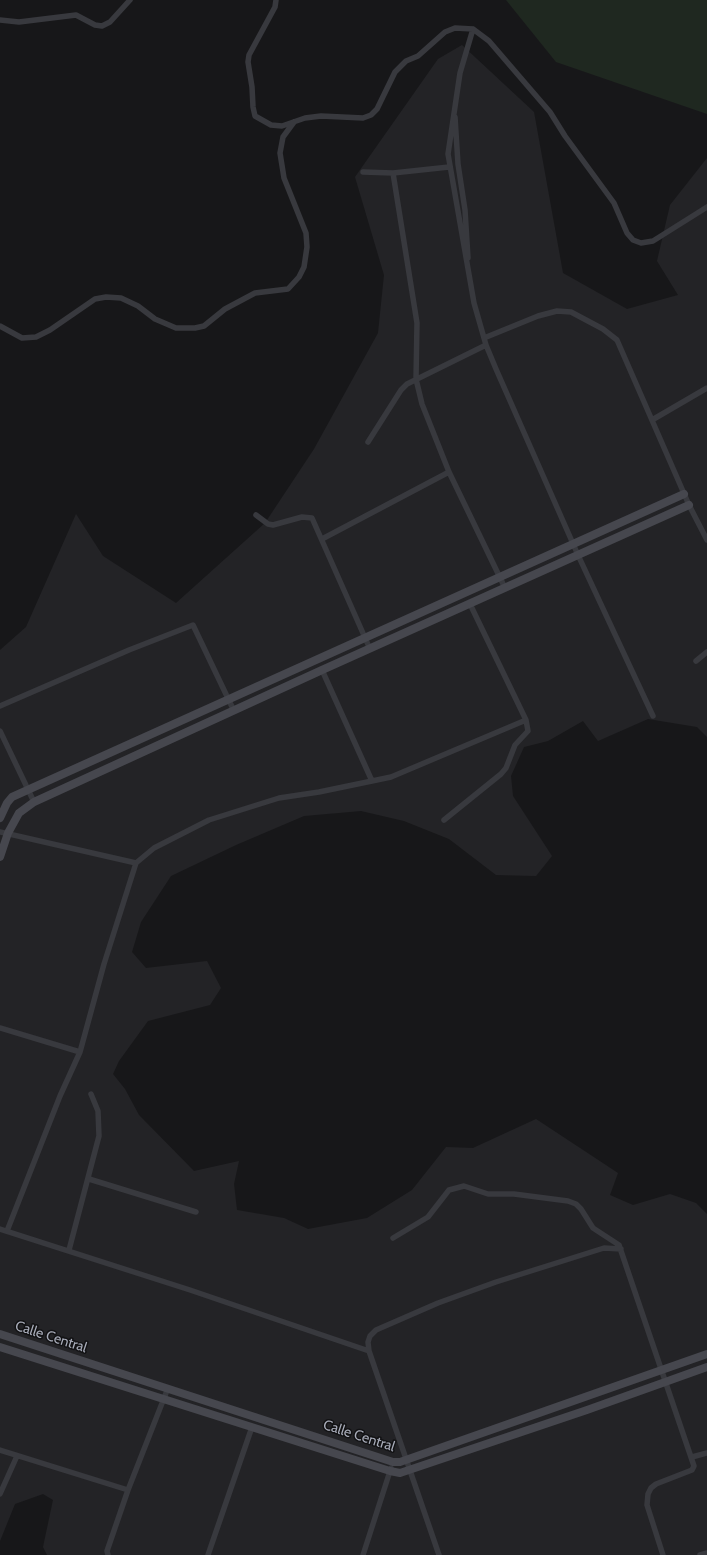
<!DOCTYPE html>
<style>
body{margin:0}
canvas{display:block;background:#171719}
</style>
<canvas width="707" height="1555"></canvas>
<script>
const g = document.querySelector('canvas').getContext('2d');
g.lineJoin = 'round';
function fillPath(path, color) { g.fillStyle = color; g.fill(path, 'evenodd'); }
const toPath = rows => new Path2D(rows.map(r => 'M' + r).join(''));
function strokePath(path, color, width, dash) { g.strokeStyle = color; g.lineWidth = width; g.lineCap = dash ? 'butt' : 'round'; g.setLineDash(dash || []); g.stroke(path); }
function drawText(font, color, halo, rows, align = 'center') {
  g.font = font + ' Cabin,sans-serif'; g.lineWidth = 3; g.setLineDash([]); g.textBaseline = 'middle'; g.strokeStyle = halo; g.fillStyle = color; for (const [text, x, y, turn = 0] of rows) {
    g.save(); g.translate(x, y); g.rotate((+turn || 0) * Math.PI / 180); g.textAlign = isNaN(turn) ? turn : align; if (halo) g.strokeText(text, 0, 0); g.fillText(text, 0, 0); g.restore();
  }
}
fillPath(toPath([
 [462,45,534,112,563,273,627,309,678,295,657,261,670,205,707,158,707,737,697,727,648,719,598,741,583,721,548,741,524,747,511,776,513,796,552,856,536,876,496,875,449,839,404,821,361,811,304,816,236,845,171,876,141,922,132,952,146,968,207,961,221,988,210,1005,148,1021,119,1061,113,1074,125,1089,139,1115,194,1171,239,1161,234,1184,237,1210,284,1218,308,1229,367,1218,412,1190,446,1147,473,1148,536,1119,618,1173,610,1195,633,1205,670,1194,696,1203,707,1214,707,1555,47,1555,43,1547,53,1500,43,1494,15,1504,0,1541,0,650,26,627,76,514,103,556,176,603,265,523,314,449,378,333,384,275,355,177,438,59]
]), '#232326');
fillPath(toPath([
 [506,0,707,0,707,114,556,62]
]), '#1f2820');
strokePath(toPath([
 [276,0,275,7,249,55,248,62,252,87,253,107,255,116,271,125,282,126,305,118,321,116,363,118,371,115,377,109,395,72,406,61,418,56,445,32,455,28,473,29,489,41,550,112,565,136,614,203,627,233,633,240,641,243,653,241,707,207],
 [0,20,19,22,76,15,95,25,102,26,110,22,130,0],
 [473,29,460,73,448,154,474,303,486,345,496,369,578,555,653,716],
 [455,117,458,164,465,210,468,258],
 [449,167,393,173,417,323,416,379,422,404,449,472,505,588],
 [363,172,393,173],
 [0,326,22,338,36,337,50,330,95,299,106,297,121,298,138,306,155,319,176,328,195,328,204,326,225,309,255,293,288,289,299,277,304,267,307,247,306,233,284,178,280,153,283,137,294,122],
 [484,338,538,316,557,311,571,312,603,329,617,340,689,505,707,540],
 [652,420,707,388],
 [368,442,401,390,407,384,486,345],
 [256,515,268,524,273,525,302,517,312,518,370,649],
 [322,539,449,472],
 [696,661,707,652],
 [322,670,372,781,391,777,526,720],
 [0,706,129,650,193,625,234,711],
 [0,731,34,802],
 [444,820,501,774,506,768,515,745,528,731,526,720,470,604],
 [0,832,136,863],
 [0,1028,80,1052],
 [89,1179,196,1212],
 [0,1229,190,1290,369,1351],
 [7,1231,60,1096,80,1052,104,964,136,863,154,848,209,820,279,798,319,792,372,781],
 [393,1238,428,1217,449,1190,464,1186,488,1194,514,1194,568,1201,576,1204,581,1209,593,1228,619,1245,694,1466,692,1470,656,1484,651,1488,648,1494,647,1505,663,1555],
 [69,1250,99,1136,98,1111,91,1094],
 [0,1450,128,1490],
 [692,1457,707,1453],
 [0,1494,17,1456],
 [108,1555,107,1551,128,1490,168,1388],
 [208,1555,252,1427],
 [363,1555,391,1468],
 [439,1555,369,1351,368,1342,370,1336,376,1330,438,1303,496,1282,604,1248,621,1249],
 [700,1555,707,1553]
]), '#38393e', 5.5);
strokePath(toPath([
 [0,818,7,803,12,797,684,494],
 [0,857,8,833,19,813,34,802,322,670,689,505],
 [0,1334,393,1462,400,1462,707,1354],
 [0,1347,390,1471,400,1473,587,1410,707,1367]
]), '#46474e', 8);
drawText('14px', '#a9adba', '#121214', [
 ["Calle Central",51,1337,18],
 ["Calle Central",359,1436,18]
]);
</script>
